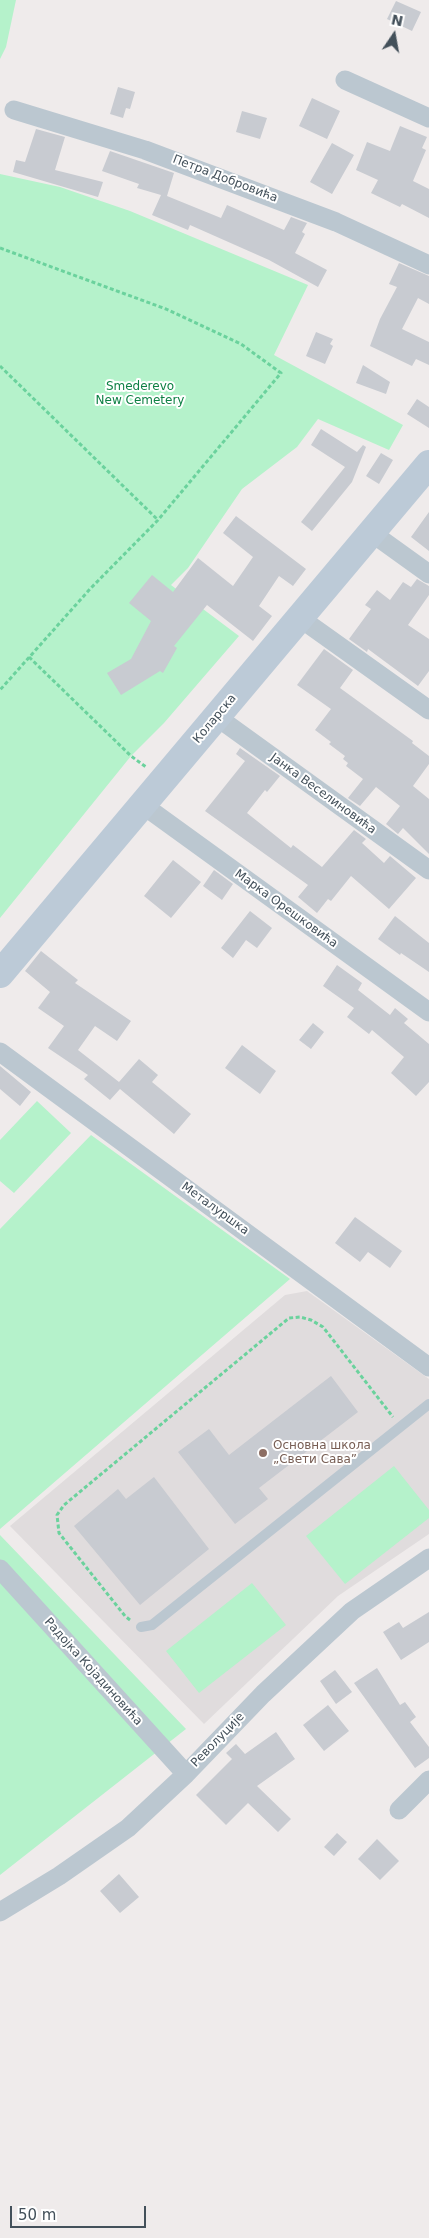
<!DOCTYPE html>
<meta charset="utf-8">
<style>
body{margin:0}
#map{position:relative;width:429px;height:2238px;overflow:hidden;background:#efebeb;font-family:"DejaVu Sans",sans-serif}
canvas{display:block}
.north{position:absolute;left:369px;top:10px;width:50px;height:50px;-webkit-text-stroke:4px #fff;paint-order:stroke;rotate:12deg;font-size:14px;font-weight:700;line-height:20px;text-align:center;color:#43505a}
.north::after{content:'';display:block;margin:auto;width:18px;height:22px;background:#43505a;clip-path:polygon(50% 0,100% 100%,50% 72%,0 100%)}
.scale{position:absolute;left:10px;top:2206px;width:136px;height:22px;box-sizing:border-box;border:2px solid #43505a;border-top:0;padding-left:6px;font-size:15px;line-height:18px;white-space:nowrap;color:#43505a;-webkit-text-stroke:4px #fff;paint-order:stroke}
</style>
<div id="map">
<canvas width="429" height="2238"></canvas>
<div class="north">N</div>
<div class="scale">50 m</div>
</div>
<script>
const g = document.querySelector('canvas').getContext('2d');
g.lineJoin = 'round';
function fillPath(path, color) { g.fillStyle = color; g.fill(path, 'evenodd'); }
const toPath = rows => new Path2D(rows.map(r => 'M' + r).join(''));
function strokePath(path, color, width, dash) { g.strokeStyle = color; g.lineWidth = width; g.lineCap = dash ? 'butt' : 'round'; g.setLineDash(dash || []); g.stroke(path); }
function drawText(font, color, halo, rows, align = 'center') {
  g.font = font + ' "DejaVu Sans",sans-serif'; g.lineWidth = 4; g.setLineDash([]); g.textBaseline = 'middle'; g.strokeStyle = halo; g.fillStyle = color; for (const [text, x, y, turn = 0] of rows) {
    g.save(); g.translate(x, y); g.rotate((+turn || 0) * Math.PI / 180); g.textAlign = isNaN(turn) ? turn : align; if (halo) g.strokeText(text, 0, 0); g.fillText(text, 0, 0); g.restore();
  }
}
fillPath(toPath([
 [307,1291,429,1379,429,1534,338,1596,204,1724,10,1526,285,1295]
]), '#e0dcdd');
fillPath(toPath([
 [0,0,16,0,6,47,0,59],
 [0,174,60,187,130,211,308,285,274,355,403,425,389,450,318,419,297,447,242,489,188,568,171,585,239,636,164,723,131,756,0,918],
 [37,1101,71,1133,14,1193,0,1181,0,1140],
 [91,1135,290,1279,0,1529,0,1229],
 [394,1466,429,1510,429,1518,345,1584,306,1536],
 [0,1535,186,1729,0,1875],
 [252,1583,286,1625,199,1693,166,1651]
]), '#b5f2cb');
fillPath(toPath([
 [396,1,421,12,412,31,387,19],
 [118,87,135,92,130,109,126,108,123,118,110,114],
 [312,98,340,111,327,139,299,126],
 [242,111,267,118,260,139,236,132],
 [400,126,427,137,422,148,426,150,413,181,429,189,429,218,402,204,400,207,371,193,378,180,356,170,367,142,390,151],
 [36,129,65,137,55,170,103,182,98,197,13,172,16,160,25,162],
 [332,143,354,155,332,194,310,182],
 [110,151,174,173,167,196,221,218,227,205,284,230,291,217,307,223,302,232,305,234,295,253,327,270,318,287,269,260,190,225,188,230,152,215,161,195,137,188,139,184,102,171],
 [399,263,429,276,429,304,418,298,402,329,429,342,429,365,416,359,412,366,370,346,380,319,397,287,389,284],
 [316,332,333,339,330,344,333,346,325,364,306,356],
 [363,365,390,382,386,394,356,383],
 [417,399,429,407,429,428,407,414],
 [321,429,357,452,363,445,366,447,352,482,312,531,301,522,345,467,311,445],
 [381,453,393,460,379,484,366,476],
 [429,512,429,551,411,537],
 [236,516,306,569,293,586,279,576,259,606,272,616,253,641,207,605,174,646,177,648,163,673,160,671,121,695,107,673,131,659,151,621,129,603,152,575,173,592,198,558,233,586,253,557,223,533],
 [417,579,429,586,429,595,408,625,429,639,429,671,418,686,368,649,367,652,349,639,371,609,365,605,377,590,390,600,403,582,411,587],
 [324,649,353,670,340,688,413,741,412,743,429,756,429,764,413,786,429,799,429,854,403,828,398,834,386,824,400,806,376,787,360,806,348,798,363,779,346,766,348,763,343,759,345,756,329,744,331,742,315,730,331,709,297,685],
 [240,748,280,776,267,792,265,790,247,813,291,848,293,845,322,867,354,830,366,839,362,843,384,863,390,856,416,878,389,909,351,876,331,901,328,899,317,913,298,897,308,885,205,811,245,761,236,754],
 [173,860,201,882,171,918,144,896],
 [214,870,233,884,222,900,203,886],
 [250,911,272,928,257,948,246,940,233,958,221,948],
 [395,916,429,943,429,972,401,953,400,955,378,939],
 [41,951,78,980,75,983,131,1021,117,1041,95,1026,78,1050,119,1082,139,1059,158,1075,152,1082,191,1114,174,1134,120,1089,110,1100,84,1079,88,1075,48,1048,64,1026,38,1008,50,992,25,971],
 [337,965,362,983,358,990,390,1015,395,1008,408,1019,404,1023,429,1044,429,1082,416,1096,391,1073,404,1057,372,1030,369,1034,347,1017,354,1008,323,986],
 [313,1023,324,1032,311,1049,299,1040],
 [242,1045,276,1071,260,1094,225,1068],
 [0,1066,31,1092,20,1106,0,1089],
 [355,1217,402,1251,390,1268,368,1252,360,1262,335,1243],
 [331,1376,358,1412,259,1488,268,1499,235,1524,178,1452,209,1429,229,1455],
 [154,1477,209,1549,140,1605,74,1526,118,1489,126,1499],
 [429,1612,429,1642,401,1660,383,1632,399,1622,403,1628],
 [377,1668,400,1705,405,1702,416,1717,410,1722,429,1747,429,1758,415,1768,354,1683],
 [335,1670,352,1692,336,1704,320,1681],
 [328,1705,349,1731,324,1751,303,1725],
 [276,1732,295,1759,257,1786,291,1819,278,1832,248,1803,226,1825,196,1795,232,1759,226,1753,236,1744,245,1754],
 [337,1833,347,1842,334,1856,324,1847],
 [377,1839,399,1861,380,1880,358,1859],
 [119,1874,139,1897,120,1913,100,1891]
]), '#c8cbd1');
strokePath(toPath([
 [0,248,166,309,241,344,281,373,158,520,90,589,0,690],
 [0,366,158,520],
 [29,657,131,756,146,767],
 [130,1620,125,1616,59,1533,57,1515,64,1505,289,1318,300,1317,311,1320,323,1327,393,1417]
]), '#6bd29d', 3, [4, 2.5]);
strokePath(toPath([
 [141,1627,152,1625,429,1404]
]), '#bbc7d0', 10);
strokePath(toPath([
 [345,80,429,118],
 [14,110,145,150,336,222,429,265],
 [372,533,429,574],
 [300,618,429,710],
 [217,717,429,870],
 [143,805,429,1012],
 [0,1052,429,1367],
 [0,1569,186,1774],
 [399,1810,429,1780],
 [0,1912,59,1876,128,1828,186,1774,263,1694,352,1611,429,1558]
]), '#bbc7d0', 19);
strokePath(toPath([
 [0,974,429,464]
]), '#bccad7', 28);
for (const [x, y, r, color] of [
 [263,1453,5,"#8d6e63"]
]) { const dot = new Path2D(); dot.arc(x, y, r, 0, 2 * Math.PI); g.fillStyle = color; g.fill(dot); strokePath(dot, '#fff', 2); }
drawText('12px', '#43505a', '#fff', [
 ["Петра Добровића",225,179,21],
 ["Коларска",215,719,-50],
 ["Јанка Веселиновића",323,794,36],
 ["Марка Орешковића",286,909,36],
 ["Металуршка",215,1209,36],
 ["Радојка Којадиновића",93,1672,48],
 ["Револуције",218,1740,-46]
]);
drawText('12px', '#0f8045', '#fff', [
 ["Smederevo",140,387],
 ["New Cemetery",140,401]
]);
drawText('12px', '#785e54', '#fff', [
 ["Основна школа",273,1446],
 ["„Свети Сава”",273,1460]
], 'left');
</script>
